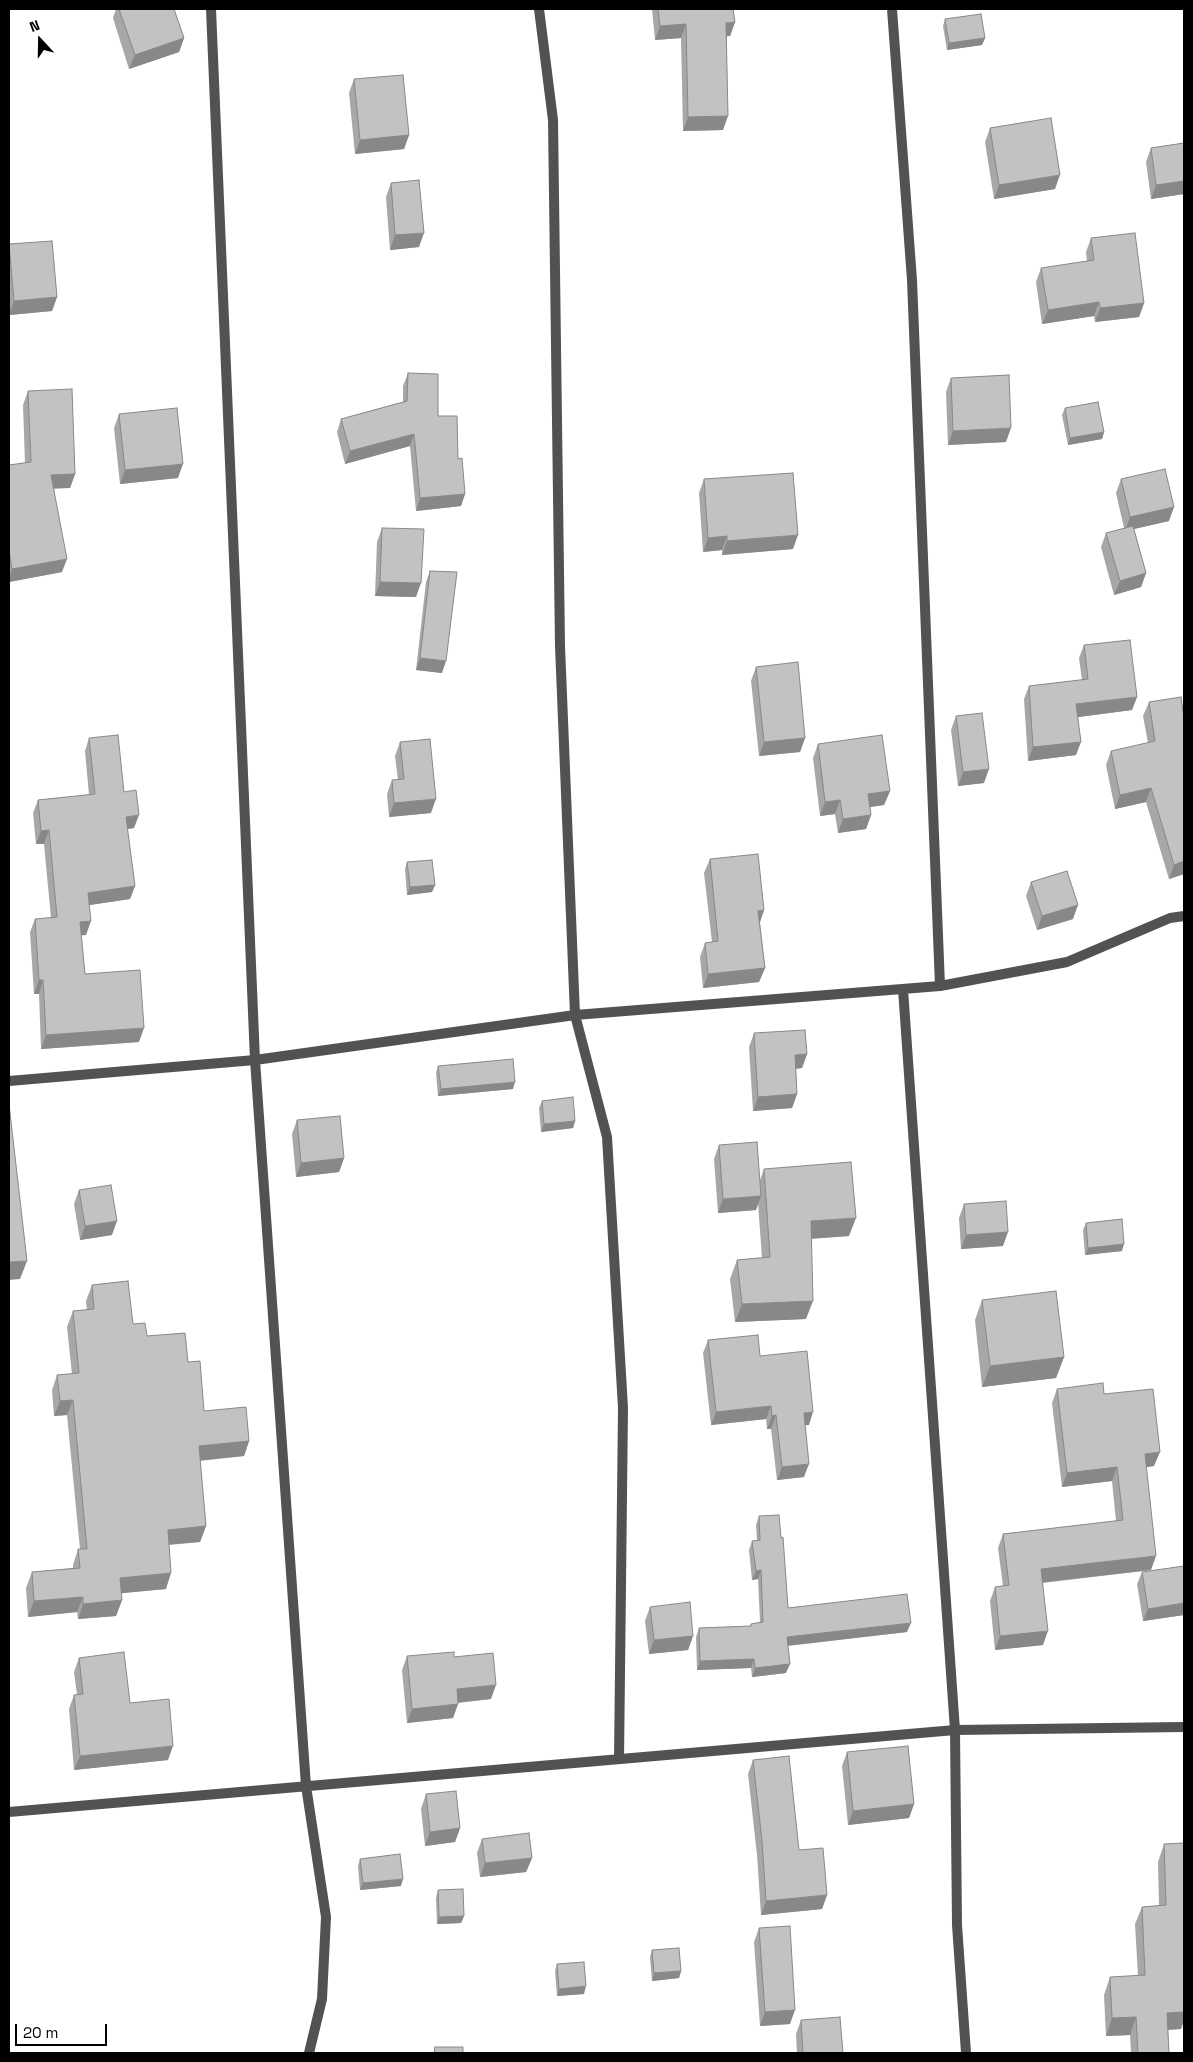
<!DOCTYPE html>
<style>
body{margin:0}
#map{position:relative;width:1193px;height:2062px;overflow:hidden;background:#fff;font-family:"Space Grotesk",sans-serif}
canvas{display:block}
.frame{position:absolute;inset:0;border:10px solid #000;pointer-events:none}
.north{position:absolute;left:15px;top:15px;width:50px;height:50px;-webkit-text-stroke:4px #fff;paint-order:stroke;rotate:339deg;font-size:14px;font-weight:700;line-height:20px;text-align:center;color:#000}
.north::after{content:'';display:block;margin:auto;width:18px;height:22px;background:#000;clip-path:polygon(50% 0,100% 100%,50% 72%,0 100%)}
.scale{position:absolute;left:15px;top:2024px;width:92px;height:22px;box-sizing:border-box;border:2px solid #000;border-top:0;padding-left:6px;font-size:15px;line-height:18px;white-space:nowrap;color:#000;-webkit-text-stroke:4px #fff;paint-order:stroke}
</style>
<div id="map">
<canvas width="1193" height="2062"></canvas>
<div class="frame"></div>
<div class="north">N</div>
<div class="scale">20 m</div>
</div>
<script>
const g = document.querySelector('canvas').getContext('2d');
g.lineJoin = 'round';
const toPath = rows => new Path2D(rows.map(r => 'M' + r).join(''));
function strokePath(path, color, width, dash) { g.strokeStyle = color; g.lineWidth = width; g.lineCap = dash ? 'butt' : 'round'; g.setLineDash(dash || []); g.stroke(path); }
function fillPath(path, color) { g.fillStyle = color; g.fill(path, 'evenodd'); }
strokePath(toPath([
 [211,9,255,1060,306,1786,326,1917,322,1999,309,2053],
 [539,9,553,120,560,646,575,1015,607,1137,623,1408,619,1759],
 [892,9,912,280,940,986],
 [903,989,955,1730,957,1925,966,2053],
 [9,1081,255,1060,575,1015,940,986,1067,962,1170,918,1184,916],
 [9,1812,955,1730,1184,1727]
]), '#525252', 10);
fillPath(toPath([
 [116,9,174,9,184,38,179,52,129,69,113,18],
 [652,9,733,9,735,22,730,36,727,36,723,130,683,131,681,38,655,40],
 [945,19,985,38,982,45,947,50,943,26],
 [354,79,409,135,404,149,355,154,349,93],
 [990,128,1055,189,994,199,985,142],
 [1184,143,1184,194,1151,199,1146,162,1151,148],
 [391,183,419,247,390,250,386,197],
 [1091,238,1144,303,1139,317,1095,322,1094,316,1042,324,1036,282,1041,268,1087,261,1086,252],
 [9,244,57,297,52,311,9,315],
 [408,373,438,416,458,459,465,494,461,506,416,511,410,446,345,464,337,432,341,419,403,402,403,386],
 [951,378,1006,442,948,445,946,392],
 [28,391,75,474,70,488,54,488,62,572,9,582,9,465,25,463,23,405],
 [1065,408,1104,432,1102,439,1068,445,1062,415],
 [119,414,178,478,120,484,114,428],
 [704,479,793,549,722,555,722,550,703,552,699,493],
 [1121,479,1169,521,1134,529,1146,573,1141,587,1114,595,1101,547,1106,533,1124,528,1116,493],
 [382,528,416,597,375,596,377,542],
 [430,571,442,673,416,670,426,582],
 [1084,645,1137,697,1132,710,1078,717,1076,755,1028,761,1024,699,1029,686,1082,680,1079,658],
 [756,667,805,738,800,752,759,756,751,681],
 [1149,702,1184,718,1184,874,1169,879,1146,802,1115,809,1106,765,1111,751,1148,743,1143,716],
 [956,716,984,783,958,786,951,730],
 [89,738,124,792,134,828,127,829,135,886,130,899,89,905,86,935,81,935,85,974,139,1042,41,1049,39,994,34,994,30,932,35,919,51,918,44,844,36,844,33,813,38,800,89,795,85,751],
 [400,742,431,813,389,817,387,794,392,780,398,780,395,756],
 [818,744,890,791,884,805,870,807,871,815,866,829,838,833,835,814,820,816,813,758],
 [710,859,764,910,760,923,765,968,759,982,703,988,700,957,705,943,712,942,704,873],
 [407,862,435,885,432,892,407,895,405,869],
 [1031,882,1073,919,1037,930,1026,896],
 [754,1033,807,1054,802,1068,796,1069,797,1094,792,1108,753,1111,749,1047],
 [438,1066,513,1089,438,1096,436,1073],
 [542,1101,575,1121,573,1128,541,1132,539,1108],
 [297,1120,344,1158,339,1172,296,1177,292,1134],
 [719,1145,760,1180,764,1169,849,1236,811,1239,806,1319,735,1322,730,1279,737,1260,762,1258,758,1203,756,1210,718,1213,714,1159],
 [79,1190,112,1235,80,1240,74,1204],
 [964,1204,1003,1246,961,1249,959,1218],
 [1086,1223,1122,1251,1085,1255,1083,1230],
 [92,1285,133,1324,147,1336,188,1362,204,1411,249,1441,244,1456,200,1461,206,1526,200,1542,169,1545,166,1589,121,1593,122,1600,116,1616,78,1619,77,1612,28,1617,26,1588,32,1572,73,1568,73,1565,78,1549,80,1549,67,1415,54,1416,52,1390,57,1375,72,1374,67,1327,73,1311,87,1310,86,1301],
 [982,1300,1064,1357,1056,1378,982,1387,975,1320],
 [708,1340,760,1356,809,1425,805,1425,804,1477,777,1480,771,1429,767,1429,766,1419,711,1425,703,1353],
 [1057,1389,1104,1394,1154,1466,1146,1467,1151,1570,1043,1583,1043,1645,995,1650,990,1601,995,1587,1003,1586,998,1548,1003,1534,1116,1521,1112,1481,1062,1487,1052,1403],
 [759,1516,788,1608,907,1632,788,1646,786,1673,752,1677,751,1668,697,1670,696,1637,699,1628,750,1626,751,1624,760,1622,758,1579,752,1580,749,1550,752,1541,757,1540,756,1525],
 [1184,1566,1184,1615,1143,1621,1137,1584,1142,1572],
 [650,1607,693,1636,688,1650,649,1654,645,1621],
 [407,1656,454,1657,491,1699,458,1703,453,1718,407,1723,402,1670],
 [79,1658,130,1703,168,1760,74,1770,69,1709,74,1695,77,1695,74,1672],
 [847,1752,914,1804,909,1818,848,1825,842,1766],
 [753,1760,799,1850,827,1895,822,1909,761,1915,757,1855,748,1774],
 [426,1794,460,1828,455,1842,425,1846,421,1809],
 [482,1839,532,1858,526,1872,480,1877,477,1853],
 [1184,1843,1184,2020,1181,2029,1168,2030,1169,2053,1131,2053,1130,2035,1106,2036,1104,1995,1110,1977,1138,1976,1135,1924,1142,1907,1159,1906,1158,1862,1164,1844],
 [360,1859,401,1886,360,1890,358,1866],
 [438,1890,464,1916,461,1923,437,1924,436,1898],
 [759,1928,790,2024,760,2026,754,1942],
 [652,1950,681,1971,679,1978,652,1981,650,1957],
 [557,1964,584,1994,557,1996,555,1971],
 [801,2020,843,2053,797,2053,796,2034]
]), '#a7a7a7');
fillPath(toPath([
 [735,22,730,36,721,37,726,23],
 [686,24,681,38,655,40,660,26],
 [184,38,179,52,129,69,135,55],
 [985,38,982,45,947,50,949,43],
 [728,116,723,130,683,131,688,117],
 [409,135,404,149,355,154,360,140],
 [1060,175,1055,189,994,199,999,185],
 [1184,181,1184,194,1151,199,1156,185],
 [424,233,419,247,390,250,395,235],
 [57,297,52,311,9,315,14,301],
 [1099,302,1094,316,1042,324,1048,310],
 [1144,303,1139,317,1095,322,1100,308],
 [1011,428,1006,442,948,445,953,431],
 [1104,432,1102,439,1068,445,1070,438],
 [414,434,410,446,345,464,350,451],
 [183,464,178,478,120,484,125,470],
 [75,474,70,488,46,489,51,475],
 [465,494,461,506,416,511,420,498],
 [1174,507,1169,521,1125,531,1130,517],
 [798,535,793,549,722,555,727,541],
 [727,536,722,550,703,552,708,538],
 [67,559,62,572,9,582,9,579,12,569],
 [1146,573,1141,587,1114,595,1120,581],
 [380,582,421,583,416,597,375,596],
 [420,658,446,661,442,673,416,670],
 [1137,697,1132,710,1071,718,1076,704],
 [805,738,800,752,759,756,764,742],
 [1081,742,1076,755,1028,761,1033,747],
 [989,769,984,783,958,786,963,772],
 [1151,788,1146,802,1115,809,1120,795],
 [890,791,884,805,863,808,868,794],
 [436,799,431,813,389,817,394,803],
 [840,800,835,814,820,816,825,802],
 [139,815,134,828,121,830,126,817],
 [871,815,866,829,838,833,843,819],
 [49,830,44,844,36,844,41,831],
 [1184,861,1184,874,1169,879,1174,865],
 [435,885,432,892,407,895,410,887],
 [135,886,130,899,83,906,88,893],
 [1078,905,1073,919,1037,930,1042,916],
 [764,910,759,924,758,911],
 [91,921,86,935,75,936,80,922],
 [765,968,759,982,703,988,708,974],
 [39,980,43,980,39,994,34,994],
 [144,1028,139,1042,41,1049,46,1035],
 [807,1054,802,1068,790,1069,795,1055],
 [515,1082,513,1089,438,1096,441,1089],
 [797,1094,792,1108,753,1111,758,1097],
 [575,1121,573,1128,541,1132,544,1124],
 [344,1158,339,1172,296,1177,301,1163],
 [761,1196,756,1210,718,1213,723,1199],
 [856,1218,849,1236,804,1239,811,1221],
 [117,1221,112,1235,80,1240,85,1226],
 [1008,1232,1003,1246,961,1249,966,1235],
 [1124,1244,1122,1251,1085,1255,1088,1248],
 [27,1261,20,1279,9,1280,9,1262],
 [813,1301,806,1319,735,1322,742,1304],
 [1064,1357,1056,1378,982,1387,990,1366],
 [73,1400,67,1415,54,1416,60,1401],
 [771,1406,766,1419,711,1425,716,1412],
 [813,1412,809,1425,799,1426,804,1413],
 [776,1415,771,1429,767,1429,772,1416],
 [249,1441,244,1456,193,1461,199,1446],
 [1160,1452,1154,1466,1140,1468,1145,1454],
 [809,1464,804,1477,777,1480,782,1467],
 [1117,1467,1112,1481,1062,1487,1067,1473],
 [206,1526,200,1542,162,1545,168,1530],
 [1156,1556,1151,1570,1036,1583,1041,1569],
 [761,1570,758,1579,752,1580,756,1571],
 [171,1573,166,1589,114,1594,120,1578],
 [83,1597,77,1612,28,1617,34,1601],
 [122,1600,116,1616,78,1619,83,1604],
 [1184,1603,1184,1615,1143,1621,1148,1609],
 [911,1623,907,1632,784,1646,787,1637],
 [1048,1631,1043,1645,995,1650,1000,1636],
 [693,1636,688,1650,649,1654,654,1640],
 [754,1659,751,1668,697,1670,700,1661],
 [790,1664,786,1673,752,1677,755,1668],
 [496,1685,491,1699,452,1703,457,1689],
 [458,1704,453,1718,407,1723,412,1709],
 [173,1746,168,1760,74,1770,80,1756],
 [914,1804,909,1818,848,1825,853,1811],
 [460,1828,455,1842,425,1846,430,1832],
 [532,1858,526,1872,480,1877,485,1863],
 [403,1879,401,1886,360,1890,363,1883],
 [827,1895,822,1909,761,1915,766,1901],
 [464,1916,461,1923,437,1924,439,1917],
 [681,1971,679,1978,652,1981,654,1973],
 [586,1986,584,1994,557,1996,559,1989],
 [795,2010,790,2024,760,2026,765,2012],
 [1184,2012,1184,2020,1181,2029,1160,2030,1167,2013],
 [1136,2017,1130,2035,1106,2036,1112,2018]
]), '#888');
const building = toPath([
 [119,9,174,9,184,38,135,55,119,9],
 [658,9,733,9,735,22,726,23,728,116,688,117,686,24,660,26,658,9],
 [981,14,985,38,949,43,945,19,981,14],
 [403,75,409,135,360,140,354,79,403,75],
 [1051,118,1060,175,999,185,990,128,1051,118],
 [1184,143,1184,181,1156,185,1151,148,1184,143],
 [419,180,424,233,395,235,391,183,419,180],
 [1135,233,1144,303,1100,308,1099,302,1048,310,1041,268,1094,260,1091,238,1135,233],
 [52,241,57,297,14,301,9,244,52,241],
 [408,373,438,374,438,416,457,416,458,459,462,458,465,494,420,498,414,434,350,451,341,419,407,401,408,373],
 [1009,375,1011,428,953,431,951,378,1009,375],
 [72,389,75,474,51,475,67,559,12,569,9,551,9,465,31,462,28,391,72,389],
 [1098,402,1104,432,1070,438,1065,408,1098,402],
 [177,408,183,464,125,470,119,414,177,408],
 [1165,469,1174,507,1130,517,1121,479,1165,469],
 [793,473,798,535,727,541,727,536,708,538,704,479,793,473],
 [1133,526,1146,573,1120,581,1106,533,1133,526],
 [382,528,424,529,421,583,380,582,382,528],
 [430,571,457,572,446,661,420,658,430,571],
 [1130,640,1137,697,1076,704,1081,742,1033,747,1029,686,1088,679,1084,645,1130,640],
 [798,662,805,738,764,742,756,667,798,662],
 [1181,697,1184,718,1184,861,1174,865,1151,788,1120,795,1111,751,1155,741,1149,702,1181,697],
 [982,713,989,769,963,772,956,716,982,713],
 [118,735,124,792,136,790,139,815,126,817,135,886,88,893,91,921,80,922,85,974,140,970,144,1028,46,1035,43,980,39,980,35,919,57,917,49,830,41,831,38,800,95,794,89,738,118,735],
 [882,735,890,791,868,794,871,815,843,819,840,800,825,802,818,744,882,735],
 [430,739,436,799,394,803,392,780,404,779,400,742,430,739],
 [758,854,764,910,758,911,765,968,708,974,705,943,718,941,710,859,758,854],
 [432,860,435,885,410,887,407,862,432,860],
 [1067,871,1078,905,1042,916,1031,882,1067,871],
 [805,1030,807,1054,795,1055,797,1094,758,1097,754,1033,805,1030],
 [513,1059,515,1082,441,1089,438,1066,513,1059],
 [573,1097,575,1121,544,1124,542,1101,573,1097],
 [9,1104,27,1261,9,1262,9,1104],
 [340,1116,344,1158,301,1163,297,1120,340,1116],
 [757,1142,761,1196,723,1199,719,1145,757,1142],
 [851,1162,856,1218,811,1221,813,1301,742,1304,737,1260,770,1257,764,1169,851,1162],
 [111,1185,117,1221,85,1226,79,1190,111,1185],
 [1006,1201,1008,1232,966,1235,964,1204,1006,1201],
 [1122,1219,1124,1244,1088,1248,1086,1223,1122,1219],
 [128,1281,133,1324,145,1323,147,1336,185,1333,188,1362,200,1361,204,1411,246,1407,249,1441,199,1446,206,1526,168,1530,171,1573,120,1578,122,1600,83,1604,83,1597,34,1601,32,1572,80,1568,78,1549,87,1549,73,1400,60,1401,57,1375,79,1373,73,1311,94,1309,92,1285,128,1281],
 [1056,1291,1064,1357,990,1366,982,1300,1056,1291],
 [758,1335,760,1356,807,1351,813,1412,804,1413,809,1464,782,1467,776,1415,772,1416,771,1406,716,1412,708,1340,758,1335],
 [1103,1383,1104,1394,1153,1389,1160,1452,1145,1454,1156,1556,1041,1569,1048,1631,1000,1636,995,1587,1009,1585,1003,1534,1123,1520,1117,1467,1067,1473,1057,1389,1103,1383],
 [779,1515,781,1538,783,1537,788,1608,907,1594,911,1623,787,1637,790,1664,755,1668,754,1659,700,1661,699,1628,751,1626,751,1624,763,1622,761,1570,756,1571,752,1541,760,1540,759,1516,779,1515],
 [1184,1566,1184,1603,1148,1609,1142,1572,1184,1566],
 [690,1602,693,1636,654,1640,650,1607,690,1602],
 [124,1652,130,1703,169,1699,173,1746,80,1756,74,1695,83,1694,79,1658,124,1652],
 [454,1652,454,1657,493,1653,496,1685,457,1689,458,1704,412,1709,407,1656,454,1652],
 [908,1746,914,1804,853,1811,847,1752,908,1746],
 [789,1756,799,1850,823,1848,827,1895,766,1901,762,1841,753,1760,789,1756],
 [456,1791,460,1828,430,1832,426,1794,456,1791],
 [529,1833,532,1858,485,1863,482,1839,529,1833],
 [1184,1843,1184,2012,1167,2013,1169,2053,1138,2053,1136,2017,1112,2018,1110,1977,1145,1975,1142,1907,1166,1905,1164,1844,1184,1843],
 [400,1854,403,1879,363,1883,360,1859,400,1854],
 [463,1889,464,1916,439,1917,438,1890,463,1889],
 [790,1926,795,2010,765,2012,759,1928,790,1926],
 [679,1948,681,1971,654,1973,652,1950,679,1948],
 [584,1962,586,1986,559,1989,557,1964,584,1962],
 [840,2017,843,2053,803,2053,801,2020,840,2017],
 [435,2047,463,2047,463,2053,434,2053,435,2047]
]);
fillPath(building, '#c2c2c2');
strokePath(building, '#888', 1);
</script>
